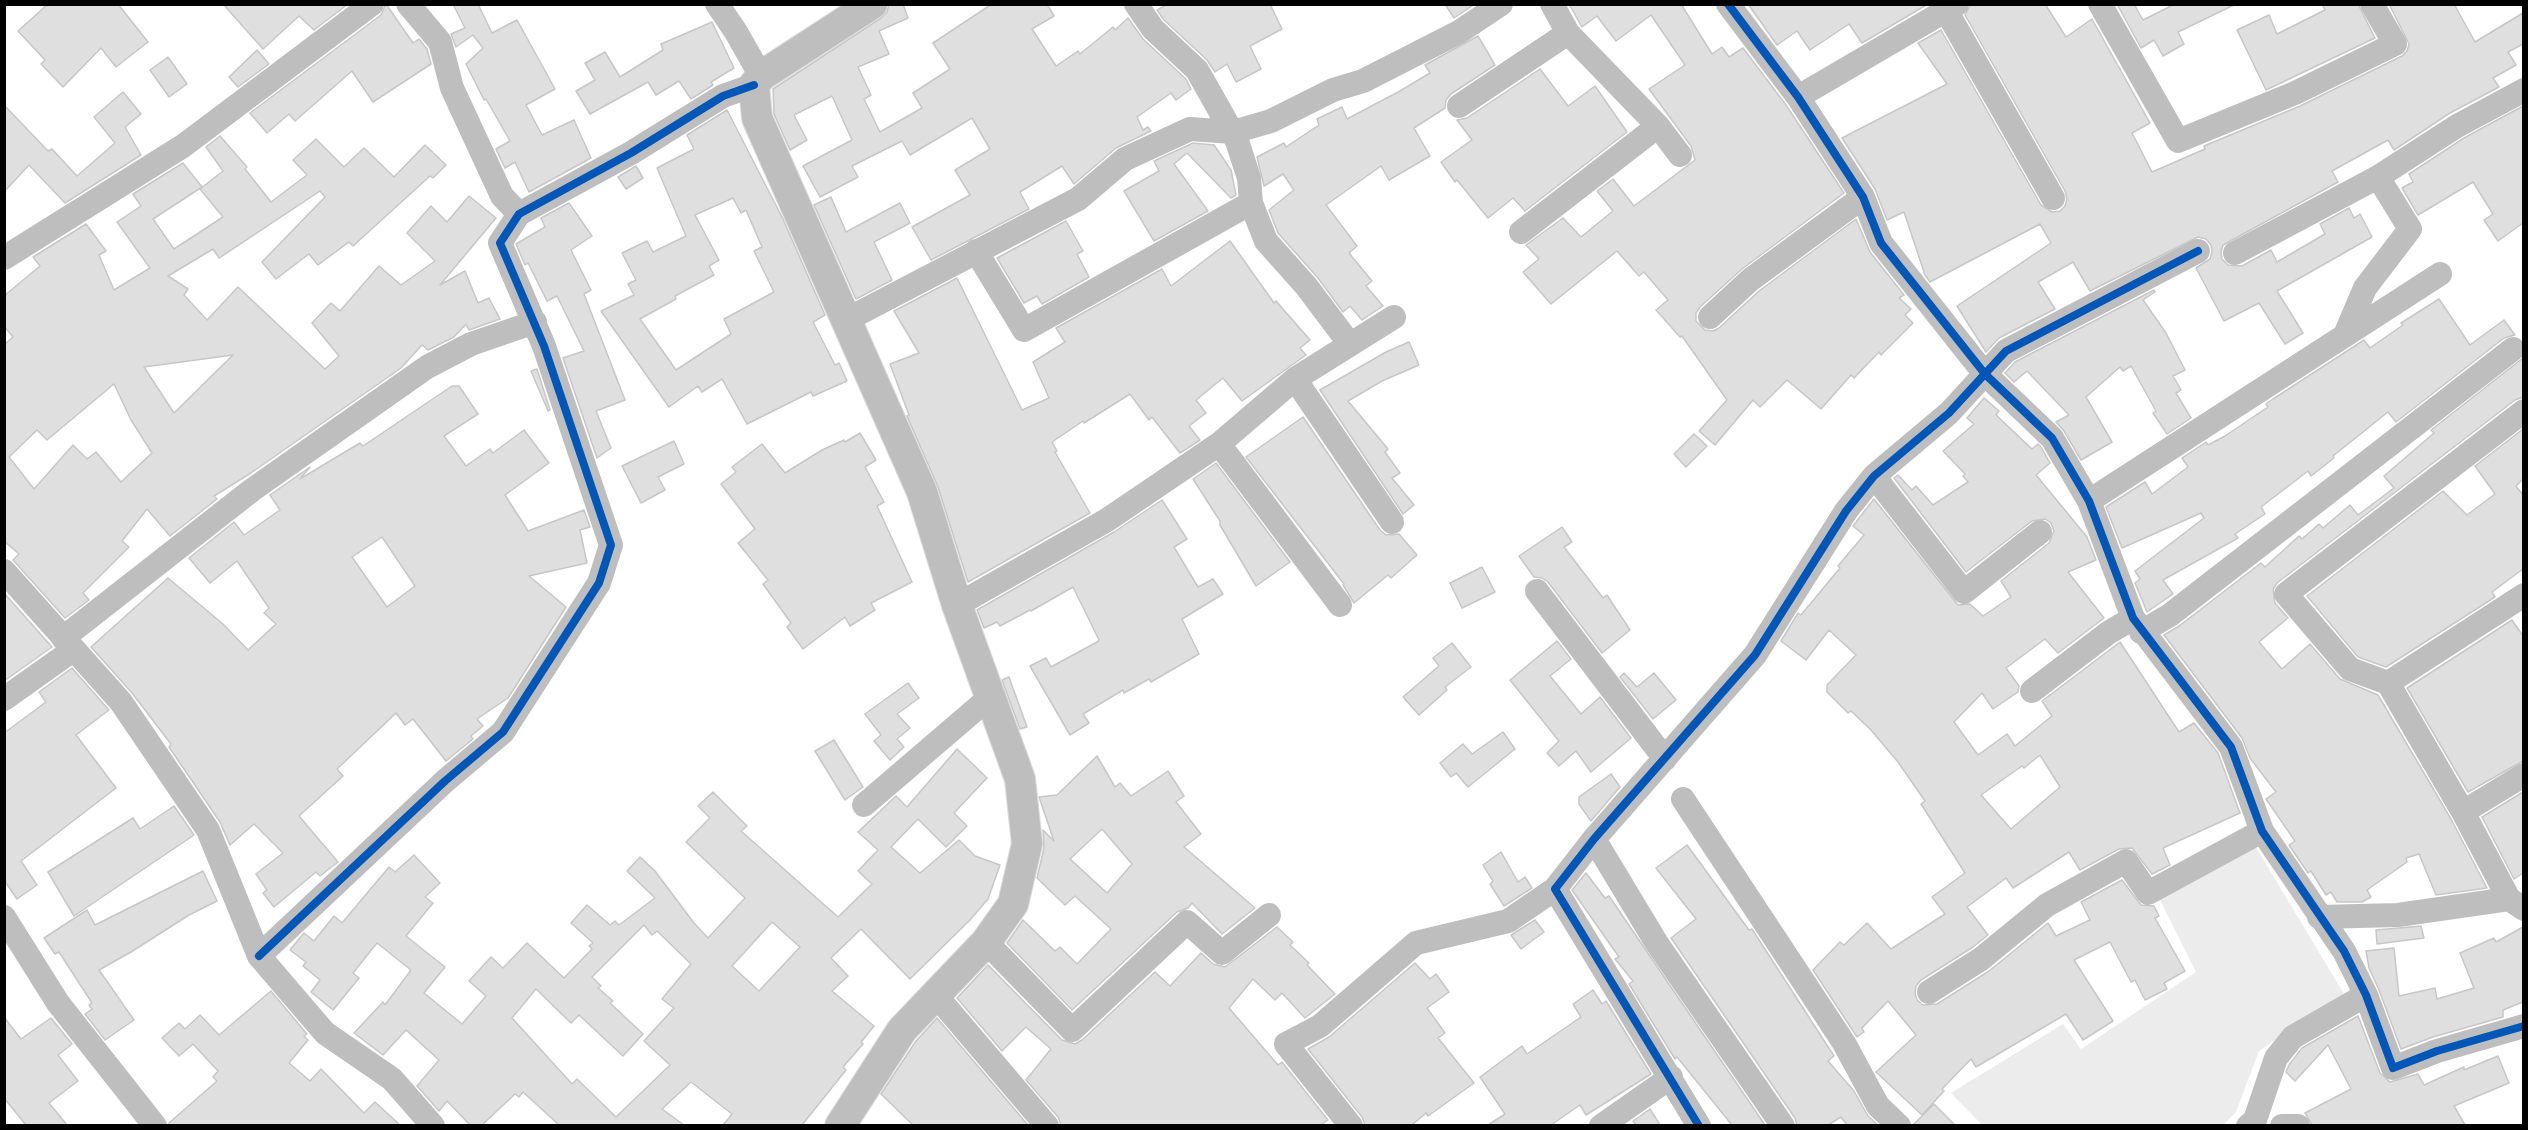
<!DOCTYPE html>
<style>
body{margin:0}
#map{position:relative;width:2528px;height:1130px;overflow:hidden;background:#fff;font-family:Mulish,sans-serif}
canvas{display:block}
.frame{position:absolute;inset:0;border:6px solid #000;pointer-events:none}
</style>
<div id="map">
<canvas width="2528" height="1130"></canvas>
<div class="frame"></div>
</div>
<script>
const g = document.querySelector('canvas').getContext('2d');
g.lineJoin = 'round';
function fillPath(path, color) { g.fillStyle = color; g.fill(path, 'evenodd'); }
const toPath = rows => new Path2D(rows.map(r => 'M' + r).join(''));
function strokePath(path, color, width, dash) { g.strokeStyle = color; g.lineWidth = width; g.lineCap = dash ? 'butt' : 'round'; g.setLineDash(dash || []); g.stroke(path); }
fillPath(toPath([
 [2254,844,2344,994,2259,1051,2236,1112,2223,1125,1982,1125,1951,1093,2063,1024,2081,1049,2196,972,2158,896]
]), '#ececec');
const building = toPath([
 [48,4,118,4,148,42,116,67,101,48,63,87,41,64,45,60,18,31,48,4],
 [223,4,348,4,314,30,299,16,263,49,223,4],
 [386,4,413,43,419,39,427,49,431,64,373,102,352,71,295,121,289,114,267,133,250,113,381,15,386,4],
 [453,4,478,4,492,33,517,20,555,89,526,105,542,135,574,120,591,158,529,192,515,162,505,168,496,149,510,141,486,99,484,100,466,64,483,48,473,35,456,47,451,34,465,28,453,4],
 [889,4,903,4,908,18,879,31,889,54,858,67,871,95,864,99,880,132,922,108,913,93,950,69,933,43,992,4,1047,4,1054,16,1032,29,1056,66,1078,51,1080,54,1113,27,1115,30,1128,18,1143,39,1186,79,1191,89,1176,100,1171,93,1137,117,1143,130,1148,127,1151,131,1116,148,1074,184,1062,166,1020,192,1029,209,931,260,912,227,970,195,955,170,990,149,972,118,910,155,902,141,852,166,858,177,820,197,803,166,852,140,832,96,794,115,807,140,790,150,774,114,773,89,881,18,887,12,889,4],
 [1168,4,1270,4,1282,29,1250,46,1261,69,1236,82,1227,64,1215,72,1207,60,1164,20,1157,10,1168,4],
 [1445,4,1475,4,1454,18,1445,4],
 [1569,4,1681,4,1712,54,1722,47,1729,57,1743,48,1786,105,1844,193,1742,269,1700,307,1696,313,1696,321,1705,330,1713,331,1719,328,1759,291,1856,219,1870,252,1904,295,1899,298,1911,309,1905,315,1913,323,1881,355,1879,352,1854,378,1851,375,1821,409,1787,380,1760,407,1753,400,1715,445,1699,431,1727,400,1682,336,1680,337,1656,310,1668,300,1644,272,1639,276,1617,251,1551,304,1523,272,1539,259,1526,245,1563,218,1581,237,1613,211,1597,191,1613,179,1634,206,1695,160,1691,146,1649,89,1685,65,1651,15,1616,41,1597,16,1582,27,1569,4],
 [1748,4,1928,4,1862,43,1849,24,1810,50,1797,31,1777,45,1748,4],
 [1971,4,2045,4,2066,37,2092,19,2150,123,2132,133,2152,172,2205,149,2204,146,2300,106,2402,56,2407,51,2409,44,2389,4,2454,4,2475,42,2523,13,2523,44,2508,52,2516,65,2493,78,2499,87,2450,113,2394,150,2388,140,2332,171,2338,182,2223,245,2221,252,2222,259,2228,265,2242,266,2271,250,2277,262,2325,234,2320,224,2349,208,2354,218,2360,214,2372,237,2277,291,2303,333,2285,344,2259,303,2224,321,2196,268,2210,259,2212,252,2211,245,2206,239,2198,237,2090,291,2073,262,2038,282,2055,309,1999,338,1986,352,1957,306,2051,243,2040,224,1930,282,1925,275,1904,212,1887,220,1875,189,1842,138,1947,84,1918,43,1941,30,2041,205,2052,212,2060,211,2065,206,2067,199,2065,191,1965,15,1971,4],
 [2117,4,2134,4,2143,20,2175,4,2236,4,2178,32,2184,44,2163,56,2154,40,2141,48,2117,4],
 [2322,4,2358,4,2375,38,2266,90,2237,30,2269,15,2277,34,2325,10,2322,4],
 [712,22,734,68,711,82,713,85,691,99,679,81,656,95,648,82,590,114,576,91,595,80,585,63,605,52,620,77,663,50,661,44,712,22],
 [1478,36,1495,65,1451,94,1446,100,1445,108,1414,128,1430,156,1389,180,1381,166,1326,205,1357,246,1349,253,1372,281,1366,286,1383,306,1362,320,1350,306,1343,312,1318,278,1278,233,1269,210,1294,190,1283,174,1264,186,1257,157,1284,143,1286,147,1319,125,1317,119,1342,107,1347,119,1400,91,1430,73,1425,65,1478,36],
 [257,50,269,64,238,87,229,77,257,50],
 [168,57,187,84,169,97,150,70,168,57],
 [1540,69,1568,106,1595,86,1627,132,1525,211,1513,198,1488,218,1457,180,1455,182,1441,162,1472,140,1457,120,1467,118,1540,69],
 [123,92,141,114,125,127,141,155,65,203,29,165,4,192,4,105,48,151,52,149,77,176,115,143,94,117,123,92],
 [2523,106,2523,223,2498,241,2484,220,2493,214,2473,182,2418,215,2402,188,2413,182,2409,174,2464,138,2523,106],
 [727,110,783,219,825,315,813,322,835,365,839,363,847,381,813,396,811,392,747,424,722,379,702,392,698,386,669,407,601,311,634,295,628,284,636,280,622,253,647,241,653,252,686,236,657,168,694,149,687,135,727,110],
 [733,198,741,213,746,210,762,247,754,251,774,292,724,319,731,334,676,370,640,319,676,299,675,296,714,275,709,266,719,260,695,215,733,198],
 [220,136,247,167,245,169,271,202,307,175,293,160,316,139,344,167,364,148,394,177,425,145,446,165,433,178,430,176,353,246,349,242,318,265,309,254,276,279,262,262,325,197,320,191,219,258,213,249,168,276,188,289,184,295,207,320,238,287,325,369,339,356,312,323,331,303,340,311,379,266,401,285,435,261,407,233,431,206,447,222,469,196,496,218,440,285,465,271,478,303,489,298,500,319,469,330,466,324,454,337,428,350,422,345,401,368,251,473,214,496,217,499,170,536,147,509,122,541,129,547,83,593,89,600,65,618,13,560,19,554,4,541,4,345,13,337,4,326,4,296,40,266,33,257,86,224,106,251,99,255,114,290,150,268,117,222,141,206,133,194,183,163,202,187,153,219,174,249,223,217,200,189,223,171,206,147,220,136],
 [233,355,174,413,144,367,233,355],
 [114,384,131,420,152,453,121,482,96,452,87,459,73,445,34,489,9,457,37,430,47,440,114,384],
 [1193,143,1214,145,1231,170,1236,195,1231,198,1187,153,1174,164,1208,211,1154,241,1124,191,1159,171,1154,161,1193,143],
 [636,166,643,178,626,189,618,177,636,166],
 [831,197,846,232,900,203,910,223,874,242,892,280,856,299,814,205,831,197],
 [569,203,592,236,571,250,591,290,584,294,625,400,596,411,611,448,597,458,563,358,584,351,557,296,547,301,528,263,525,265,516,244,545,227,541,218,569,203],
 [1066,221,1083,251,1077,254,1089,277,1042,304,1037,296,1024,303,997,258,1066,221],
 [1230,241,1274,303,1276,301,1310,340,1300,348,1306,355,1242,401,1223,378,1196,400,1206,413,1189,426,1200,440,1180,453,1152,417,1149,420,1130,394,1084,423,1083,421,1052,442,1057,451,1055,452,1090,513,968,582,938,487,907,416,909,415,890,364,919,353,894,311,957,278,1022,410,1049,398,1033,362,1065,342,1056,328,1162,269,1171,286,1230,241],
 [2154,290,2155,292,2143,300,2166,333,2185,370,2173,376,2181,390,2176,393,2191,418,2167,434,2153,413,2156,411,2131,366,2123,371,2120,367,2086,397,2112,442,2081,460,2064,431,2056,422,2069,415,2027,371,2014,382,2005,373,2015,362,2154,290],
 [2439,299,2470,345,2504,320,2515,335,2504,338,2396,422,2388,412,2333,456,2334,458,2311,476,2308,471,2261,507,2265,514,2235,534,2238,538,2163,580,2173,594,2147,612,2135,583,2140,579,2135,571,2204,518,2201,513,2122,548,2106,507,2145,482,2152,494,2188,467,2182,458,2206,442,2208,445,2225,436,2268,407,2266,404,2273,399,2364,340,2370,348,2403,325,2401,323,2439,299],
 [1409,342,1419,365,1382,381,1348,401,1388,449,1385,452,1400,473,1392,478,1414,505,1403,514,1320,390,1386,352,1409,342],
 [2523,358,2523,397,2515,400,2277,583,2273,589,2275,603,2288,618,2259,642,2282,669,2310,644,2340,679,2378,695,2451,819,2487,888,2436,895,2419,854,2406,858,2407,862,2367,890,2371,897,2362,902,2337,902,2331,892,2326,895,2311,871,2308,873,2289,845,2295,841,2266,799,2276,792,2250,758,2242,738,2164,635,2179,626,2261,563,2265,567,2299,536,2302,539,2319,524,2323,528,2350,505,2358,515,2394,488,2384,476,2434,433,2431,430,2523,358],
 [537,369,550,410,548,411,531,371,537,369],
 [452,386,459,386,478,414,444,436,466,466,490,449,493,453,524,430,549,463,505,495,528,531,584,510,590,527,580,530,587,563,529,576,566,607,508,698,477,719,483,726,471,736,473,739,446,761,413,719,405,725,396,713,337,769,343,776,299,816,338,862,320,876,316,872,274,907,263,893,267,890,256,874,283,853,254,824,230,845,220,822,169,747,171,744,132,693,91,647,168,578,223,624,248,650,276,624,264,613,269,608,237,561,210,583,189,558,234,522,244,535,280,510,270,495,310,467,300,479,360,443,363,446,452,386],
 [382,537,415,586,387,607,352,557,382,537],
 [1984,398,1999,411,1996,415,2032,449,2038,444,2041,447,2050,463,2036,475,2087,537,2096,560,2068,572,2104,618,2058,653,2045,639,2006,668,2019,686,2018,692,1993,709,1982,693,1954,722,1978,755,2007,734,2015,746,2052,716,2042,701,2120,642,2179,732,2194,723,2218,753,2240,813,2163,848,2170,865,2152,874,2132,848,2119,849,2080,870,2069,852,2013,888,2006,878,1967,907,1988,935,1973,947,1921,980,1916,986,1915,993,1917,1000,1923,1005,1937,1004,1989,971,2048,923,2056,936,2090,920,2081,902,2122,880,2141,905,2154,906,2159,916,2155,918,2185,971,2164,983,2167,989,2145,1000,2135,980,2131,982,2110,942,2074,960,2113,1021,2083,1040,2066,1014,1976,1067,1971,1059,1942,1089,1944,1091,1922,1115,1876,1072,1916,1035,1888,1001,1862,1028,1864,1032,1857,1037,1813,970,1840,942,1844,945,1867,923,1891,949,1945,914,1932,897,1965,873,1921,804,1925,801,1898,762,1871,730,1851,711,1848,713,1827,692,1827,685,1856,655,1829,630,1806,660,1781,641,1798,613,1801,615,1840,568,1838,566,1864,535,1853,526,1874,499,1958,605,1970,604,1983,616,2011,597,2001,581,2049,543,2054,531,2051,523,2045,519,2032,521,1966,572,1894,478,1898,475,1912,490,1916,486,1933,505,1968,482,1963,476,1965,474,1943,451,1974,424,1967,418,1984,398],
 [2040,755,2060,787,2011,829,1981,795,2022,766,2024,768,2040,755],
 [1303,417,1380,530,1386,535,1399,534,1417,555,1391,578,1388,575,1354,603,1343,585,1344,584,1246,457,1303,417],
 [2523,429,2523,479,2516,486,2523,495,2523,569,2492,592,2495,597,2386,667,2358,657,2307,596,2443,491,2467,515,2495,494,2475,466,2523,429],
 [860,433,876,460,865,467,884,502,877,506,912,582,871,603,875,610,850,626,845,617,803,649,787,627,791,623,763,584,768,580,738,543,755,529,721,484,736,472,732,467,762,444,785,473,822,450,844,440,845,442,860,433],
 [1694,434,1707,446,1686,467,1674,454,1694,434],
 [674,441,684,464,658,477,665,490,641,503,622,466,674,441],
 [1216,463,1290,562,1256,586,1220,525,1220,521,1193,479,1216,463],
 [1162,500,1187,539,1174,547,1198,587,1213,579,1223,594,1182,619,1199,654,1151,682,1149,679,1124,693,1123,690,1083,714,1089,723,1070,735,1030,666,1046,658,1051,667,1097,642,1099,640,1073,587,1031,611,1030,610,1000,626,997,622,984,628,977,610,1114,532,1162,500],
 [1562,527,1572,542,1564,547,1603,598,1607,595,1630,630,1602,653,1548,582,1542,578,1534,577,1519,556,1562,527],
 [1482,567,1495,592,1462,608,1450,583,1482,567],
 [4,593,52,647,4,681,4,593],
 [2512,620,2523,636,2523,761,2468,792,2407,688,2512,620],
 [1557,641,1571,659,1550,676,1581,714,1600,697,1631,738,1591,772,1576,751,1559,766,1547,753,1559,741,1510,680,1557,641],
 [1452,643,1471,667,1445,687,1447,690,1419,715,1403,697,1439,666,1433,658,1452,643],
 [72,668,109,710,76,735,116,788,21,861,37,885,17,899,4,880,4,733,46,702,39,692,72,668],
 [1624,673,1637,687,1654,673,1676,700,1653,719,1620,677,1624,673],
 [1009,677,1027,727,1020,729,1002,680,1009,677],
 [908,683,919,698,897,714,910,728,897,739,904,747,890,760,874,741,881,735,865,714,908,683],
 [1503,732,1515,749,1468,787,1456,773,1451,777,1440,763,1463,744,1472,754,1503,732],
 [834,740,863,787,845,800,815,751,834,740],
 [957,749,987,778,954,813,967,826,946,847,918,819,891,847,920,873,959,840,975,856,1000,865,988,899,970,920,910,979,861,929,831,958,848,976,832,991,874,1026,861,1042,863,1044,843,1067,846,1070,802,1125,723,1125,732,1114,691,1082,662,1109,684,1125,559,1125,523,1092,519,1097,515,1094,482,1125,470,1125,447,1101,439,1111,417,1086,439,1060,406,1030,383,1055,354,1033,383,1002,385,1005,411,970,377,943,353,973,359,978,333,1010,311,992,320,980,303,966,306,962,290,950,304,933,314,941,334,916,342,923,389,867,395,872,414,855,440,883,425,897,433,903,406,936,445,967,424,993,462,1024,486,996,469,981,491,957,503,968,527,943,564,978,592,949,589,946,593,943,571,923,587,905,610,925,615,921,619,925,655,898,627,871,640,857,655,871,694,923,708,938,745,898,686,842,710,818,698,806,713,792,747,826,741,831,838,917,872,884,858,871,878,850,858,832,896,796,907,807,957,749],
 [772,922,800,947,759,991,732,966,772,922],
 [644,925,652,935,657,931,691,964,662,999,674,1008,644,1041,670,1065,616,1117,577,1079,572,1084,512,1018,536,989,571,1023,579,1015,623,1056,643,1034,610,1003,613,1001,598,988,601,986,592,977,644,925],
 [1097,756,1115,787,1120,783,1131,796,1168,771,1184,796,1176,802,1201,834,1184,847,1255,908,1222,934,1192,903,1188,908,1177,912,1072,1010,1007,943,1023,920,1055,951,1060,947,1077,964,1111,929,1075,896,1065,905,1037,878,1044,848,1043,830,1054,841,1039,797,1057,795,1097,756],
 [1102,829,1132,864,1107,893,1070,859,1102,829],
 [1611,774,1620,787,1591,821,1579,804,1579,797,1611,774],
 [2523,792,2523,873,2514,879,2482,817,2523,792],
 [174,806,194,835,74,916,48,872,133,818,140,829,174,806],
 [1687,845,1749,930,1752,929,1834,1056,1828,1061,1854,1091,1868,1116,1878,1125,1847,1125,1841,1117,1828,1125,1797,1125,1795,1118,1671,938,1696,919,1656,868,1687,845],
 [1501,852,1518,882,1525,877,1532,888,1504,906,1490,884,1493,881,1483,865,1501,852],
 [203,871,217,901,189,915,131,952,99,970,134,1020,105,1040,85,1014,92,1009,89,1005,92,1003,59,952,55,954,44,938,87,910,95,925,203,871],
 [1586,873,1605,898,1609,896,1765,1125,1732,1125,1677,1057,1675,1059,1629,984,1633,981,1615,959,1619,957,1572,890,1586,873],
 [1535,920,1544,932,1521,949,1511,935,1535,920],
 [2421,926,2424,938,2377,944,2376,930,2421,926],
 [1277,927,1293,942,1290,945,1309,963,1307,965,1335,994,1305,1018,1282,993,1275,1000,1253,979,1229,1008,1278,1065,1282,1062,1328,1120,1321,1125,1061,1125,1058,1117,1026,1080,1051,1049,1026,1027,1002,1051,957,998,988,965,1062,1040,1075,1044,1082,1040,1155,972,1170,986,1201,953,1213,964,1225,967,1277,927],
 [2523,927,2523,1002,2503,1010,2503,1017,2433,1037,2401,1049,2379,990,2369,968,2366,951,2394,948,2399,996,2435,988,2437,999,2474,988,2460,953,2494,938,2496,942,2523,927],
 [1415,963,1430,979,1436,974,1449,992,1427,1008,1445,1033,1438,1038,1474,1083,1428,1116,1426,1113,1412,1125,1365,1125,1362,1117,1308,1049,1329,1037,1415,963],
 [1593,990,1602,1004,1606,1001,1651,1074,1586,1115,1580,1105,1551,1125,1488,1125,1505,1114,1480,1077,1522,1046,1527,1054,1581,1017,1573,1004,1593,990],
 [271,991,307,1034,304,1036,308,1040,289,1063,310,1081,321,1069,364,1113,375,1102,400,1125,169,1125,169,1123,217,1081,213,1077,218,1071,193,1044,179,1056,162,1038,179,1023,185,1029,200,1015,219,1035,271,991],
 [2358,1016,2380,1073,2390,1082,2418,1074,2424,1085,2464,1067,2464,1070,2498,1056,2509,1083,2454,1106,2465,1125,2312,1125,2305,1113,2351,1089,2328,1045,2295,1081,2286,1072,2289,1065,2302,1048,2358,1016],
 [4,1017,21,1039,51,1018,72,1044,58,1055,78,1081,49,1103,67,1125,26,1125,4,1098,4,1017],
 [937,1018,1028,1125,913,1125,881,1094,916,1041,937,1018],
 [1934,1104,1955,1125,1913,1125,1934,1104],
 [1650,1109,1660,1125,1636,1125,1633,1121,1650,1109]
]);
fillPath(building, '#dfdfdf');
strokePath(building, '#c7c7c7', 1.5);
const major = toPath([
 [840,1126,902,1030,986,942,1013,904,1027,844,1020,779,957,605,922,492,757,118,754,85,761,76,872,4]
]);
strokePath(major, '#dbdbdb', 32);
strokePath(toPath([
 [408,4,440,42,452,88,502,196,519,214],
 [717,4,736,32,761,76],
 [1136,4,1153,29,1197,70,1237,141,1249,178,1251,203,1266,241,1307,287,1349,343],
 [1552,4,1568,33,1658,126,1680,155],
 [1728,4,1798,97,1863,197,1881,243,1985,374,2052,438,2089,501,2133,618,2231,747,2262,831,2344,951,2366,995,2393,1068,2437,1051,2524,1026],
 [2100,4,2178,141,2295,93,2395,44,2372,4],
 [1947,12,2053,198],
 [1798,97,1957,4],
 [1459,106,1568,33],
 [1521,232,1658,126],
 [976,251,1024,330,1251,203],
 [2235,253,2378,177,2457,126,2524,90],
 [4,258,183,146,372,4],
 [1710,317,1750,280,1863,197],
 [846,320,1078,199,1125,159,1190,129,1233,132,1271,121,1333,90,1363,81,1459,32,1501,4],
 [2345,335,2365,288,2410,229,2378,177],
 [1295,379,1392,522],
 [2524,411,2286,594,2350,669,2388,683,2463,812,2509,899,2524,909],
 [1219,444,1340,605],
 [1874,476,1964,592,2040,532],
 [2089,501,2440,274],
 [4,571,121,702,208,830,259,956,325,1033,392,1079,433,1126],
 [1537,591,1665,759],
 [957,605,1107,520,1219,444,1295,379,1394,317],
 [2141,632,2170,615,2513,349],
 [63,638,252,490,427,367,471,344,535,322],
 [2388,683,2524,595],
 [2032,691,2108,633,2133,618],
 [4,699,73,650],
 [1683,799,1844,1043,1878,1106,1899,1126],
 [864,805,990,697],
 [2463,812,2524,775],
 [1594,839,1656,942,1783,1126],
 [4,917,58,1003,155,1126],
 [2319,917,2398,915,2509,899],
 [986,942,1072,1030,1187,922,1222,953,1269,915],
 [259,956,445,781,503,732,599,583,611,545,544,346,500,243,519,214,631,153,723,96,754,85],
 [1929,992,1981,959,2047,905,2126,861,2148,893,2262,831],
 [934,993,1047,1126],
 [1351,1126,1286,1044,1320,1026,1416,943,1508,921,1555,889],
 [1601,1126,1671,1077],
 [1699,1126,1555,889,1594,839,1755,655,1846,511,1874,476,1949,413,2006,351,2198,251],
 [2248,1126,2255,1120,2276,1058,2293,1037,2366,995],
 [2282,1126,2298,1126]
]), '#bebebe', 24);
strokePath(major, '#bebebe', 30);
strokePath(toPath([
 [1728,4,1798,97,1863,197,1881,243,1985,374,2052,438,2089,501,2133,618,2231,747,2262,831,2344,951,2366,995,2393,1068,2437,1051,2524,1026],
 [259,956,445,781,503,732,599,583,611,545,544,346,500,243,519,214,631,153,723,96,754,85],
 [1699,1126,1555,889,1594,839,1755,655,1846,511,1874,476,1949,413,2006,351,2198,251]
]), '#0057b8', 8);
</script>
